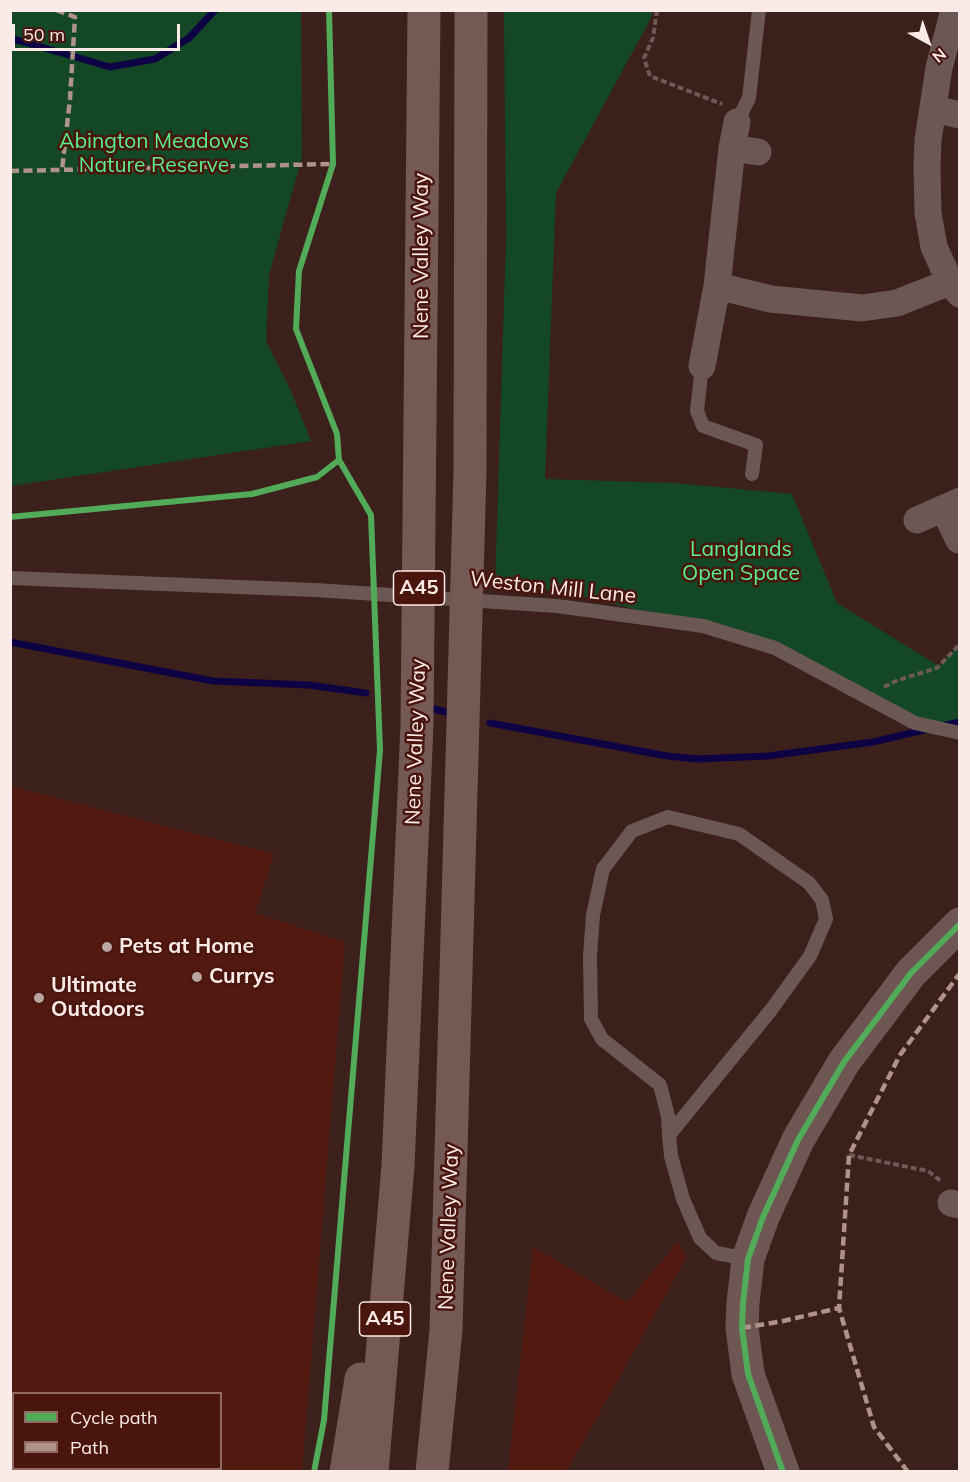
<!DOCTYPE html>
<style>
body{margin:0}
#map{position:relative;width:970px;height:1482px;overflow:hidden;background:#3c201b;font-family:Mulish,sans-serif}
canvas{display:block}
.frame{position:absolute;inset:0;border:12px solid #faebe8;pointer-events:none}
.legend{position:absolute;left:12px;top:1392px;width:210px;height:78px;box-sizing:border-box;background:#4a150d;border:2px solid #906b65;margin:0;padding:8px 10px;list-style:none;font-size:18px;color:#faebe8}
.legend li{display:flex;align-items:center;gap:12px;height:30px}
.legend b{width:30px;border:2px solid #906b65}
.north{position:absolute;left:898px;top:12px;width:60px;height:60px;-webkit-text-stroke:4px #4a150d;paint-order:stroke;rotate:140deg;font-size:16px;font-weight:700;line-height:24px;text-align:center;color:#faebe8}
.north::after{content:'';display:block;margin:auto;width:21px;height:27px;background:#faebe8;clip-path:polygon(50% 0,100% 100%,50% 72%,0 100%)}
.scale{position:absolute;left:12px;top:24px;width:168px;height:27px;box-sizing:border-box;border:3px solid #faebe8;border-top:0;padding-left:8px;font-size:18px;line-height:21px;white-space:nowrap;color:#faebe8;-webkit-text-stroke:4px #4a150d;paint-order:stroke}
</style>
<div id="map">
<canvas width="970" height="1482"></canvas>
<div class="frame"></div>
<ul class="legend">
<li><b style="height:8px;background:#51ab58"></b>Cycle path</li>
<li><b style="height:8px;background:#af9288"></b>Path</li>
</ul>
<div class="north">N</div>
<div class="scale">50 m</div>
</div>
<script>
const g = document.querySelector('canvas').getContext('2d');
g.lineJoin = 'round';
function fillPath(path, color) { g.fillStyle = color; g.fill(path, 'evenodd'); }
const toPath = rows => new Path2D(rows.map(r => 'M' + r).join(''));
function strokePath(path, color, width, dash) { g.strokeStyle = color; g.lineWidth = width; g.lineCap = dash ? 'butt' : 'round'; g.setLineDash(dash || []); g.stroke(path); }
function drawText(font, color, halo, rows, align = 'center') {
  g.font = font + ' Mulish,sans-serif'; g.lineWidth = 5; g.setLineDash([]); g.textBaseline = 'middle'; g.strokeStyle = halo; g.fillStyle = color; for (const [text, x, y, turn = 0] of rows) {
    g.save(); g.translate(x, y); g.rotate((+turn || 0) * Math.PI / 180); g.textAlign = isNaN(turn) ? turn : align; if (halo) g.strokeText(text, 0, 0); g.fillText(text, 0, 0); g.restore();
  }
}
fillPath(toPath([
 [10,786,274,854,255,913,345,942,302,1471,11,1471],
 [14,1394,220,1394,220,1468,14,1468],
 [678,1242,686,1258,567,1471,508,1471,533,1247,627,1302]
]), '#521911');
fillPath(toPath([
 [11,10,301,11,302,157,269,275,266,341,291,391,311,441,11,486],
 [504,11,652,11,651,18,556,193,545,479,675,483,792,494,837,603,939,666,959,644,959,733,915,723,775,648,703,626,565,592,495,585,506,240]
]), '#144725');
strokePath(toPath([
 [10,38,110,67,155,59,189,38,215,10],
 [10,642,213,681,309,685,366,693],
 [433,709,447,712],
 [490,723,667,756,697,759,768,756,873,742,928,729],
 [942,726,960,722]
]), '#0d0344', 7);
strokePath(toPath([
 [657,10,653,38,644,58,650,76,722,104],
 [884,687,898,680,937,668,960,644],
 [849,1155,928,1171,942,1182]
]), '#6c5a56', 4, [6, 3]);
strokePath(toPath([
 [737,122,749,98,759,10],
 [702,366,697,411,703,426,756,445,752,474],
 [10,578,315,590,557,606,703,626,775,648,915,723,960,733],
 [669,1135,771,1010,810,956,826,919,822,900,809,883,739,834,668,817,632,831,603,869,593,915,590,956,591,1019,602,1039,660,1085,668,1116,669,1135,671,1156,683,1199,700,1238,716,1253,748,1259]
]), '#6b5854', 14);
strokePath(toPath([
 [954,10,939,68,928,140,927,168,928,213,934,247,950,282,960,294],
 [933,109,960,115],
 [732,148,758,152],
 [717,286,732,148,737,122],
 [702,366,717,286,771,299,862,308,897,303,950,282],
 [944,509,959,540],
 [917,520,960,501],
 [951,1203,960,1205],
 [10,1440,14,1441],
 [111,1468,121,1472]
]), '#6b5854', 27);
strokePath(toPath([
 [783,1472,748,1374,742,1328,743,1303,748,1259,763,1217,798,1140,844,1062,911,973,960,924]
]), '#6e5753', 33);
strokePath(toPath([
 [346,1472,361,1379],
 [372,1472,398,1166,417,724,424,10],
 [432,1472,446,1330,470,471,471,10]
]), '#755954', 33);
strokePath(toPath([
 [56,10,75,17,70,99,62,170],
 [10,171,333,164],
 [742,1328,783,1321,839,1308],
 [908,1472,874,1427,839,1308,849,1155,900,1055,960,973]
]), '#af9288', 4.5, [9, 4.5]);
strokePath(toPath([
 [10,517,252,494,317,477,339,460],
 [314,1472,324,1420,380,750,371,515,339,460,337,434,296,329,299,271,333,164,329,10],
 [783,1472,748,1374,742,1328,743,1303,748,1259,763,1217,798,1140,844,1062,911,973,960,924]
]), '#51ab58', 6);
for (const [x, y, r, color] of [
 [107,947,6,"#b8a4a0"],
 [197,977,6,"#b8a4a0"],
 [39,998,6,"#b8a4a0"]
]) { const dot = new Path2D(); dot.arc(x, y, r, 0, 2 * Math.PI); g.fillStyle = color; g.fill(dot); strokePath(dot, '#4a150d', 2); }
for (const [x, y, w] of [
 [419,588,51],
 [385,1319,51]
]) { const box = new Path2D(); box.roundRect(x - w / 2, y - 17, w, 34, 4.5); g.fillStyle = '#4a150d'; g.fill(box); strokePath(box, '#faebe8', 1.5); }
drawText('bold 20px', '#faebe8', null, [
 ["A45",419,588],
 ["A45",385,1319]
]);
drawText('21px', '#5aef8c', '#4a150d', [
 ["Abington Meadows",154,142],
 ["Nature Reserve",154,166],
 ["Langlands",741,550],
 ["Open Space",741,574]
]);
drawText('21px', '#faebe8', '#4a150d', [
 ["Nene Valley Way",422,256,-90],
 ["Weston Mill Lane",553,588,6],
 ["Nene Valley Way",416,742,-88],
 ["Nene Valley Way",449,1227,-88]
]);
drawText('bold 21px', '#faebe8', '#4a150d', [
 ["Pets at Home",119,947],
 ["Currys",209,977],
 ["Ultimate",51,986],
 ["Outdoors",51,1010]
], 'left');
</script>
